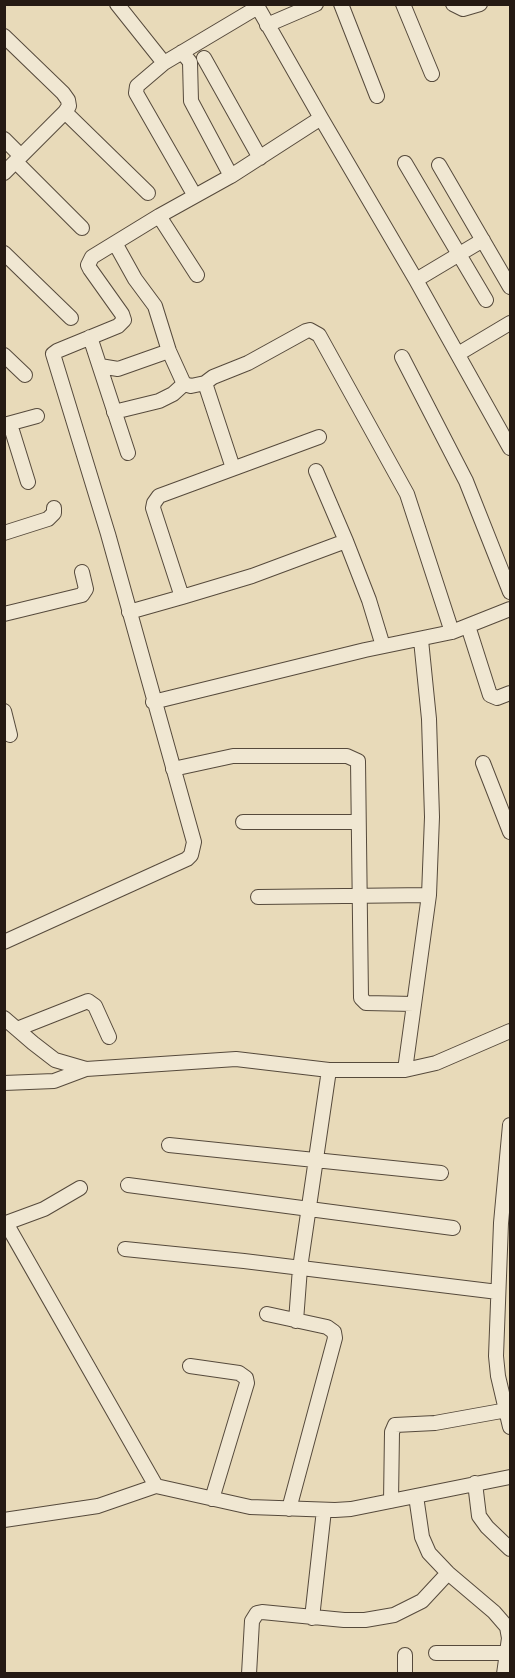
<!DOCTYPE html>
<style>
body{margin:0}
#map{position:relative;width:515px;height:1678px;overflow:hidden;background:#e8dab9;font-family:Cardo,serif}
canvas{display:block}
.frame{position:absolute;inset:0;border:6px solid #251a13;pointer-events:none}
</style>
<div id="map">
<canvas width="515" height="1678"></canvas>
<div class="frame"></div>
</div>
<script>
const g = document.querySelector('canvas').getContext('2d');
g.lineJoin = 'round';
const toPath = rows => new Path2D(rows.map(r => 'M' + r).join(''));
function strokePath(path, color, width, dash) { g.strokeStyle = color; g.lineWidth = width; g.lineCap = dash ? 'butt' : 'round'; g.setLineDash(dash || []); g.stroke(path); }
const minor = toPath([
 [117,4,164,63],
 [256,4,321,118,416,280,510,448],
 [341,4,377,96],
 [403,4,432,74],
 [453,4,463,9,480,4],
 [267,25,316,4],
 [4,36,63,93,68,100,69,106,65,112,4,173],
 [182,52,190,62,191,101,231,176],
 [204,58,260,158],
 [65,112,148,193],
 [4,139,21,156],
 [16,162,82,228],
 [405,163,486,300],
 [439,165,510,287],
 [195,196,136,93,137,86,164,63,258,7],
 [159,216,197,275],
 [115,243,135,279,155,306,169,351,184,384,191,386,205,383,213,377,248,363,306,331,310,330,319,335,407,494,452,632],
 [4,253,71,318],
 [416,280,483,240],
 [90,337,128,453],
 [458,354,510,323],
 [4,355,25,375],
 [402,357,466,481,510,592],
 [100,366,118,369,169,351],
 [205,383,233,468],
 [114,412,159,401,173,394,184,384],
 [10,424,28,482],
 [4,425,37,416],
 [316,471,346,541,369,600,383,646],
 [4,533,48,519,54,513,54,508],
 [182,597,252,576,346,541],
 [129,612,182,597,153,508,154,503,159,496,319,437],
 [4,614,82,595,86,589,82,572],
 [468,626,490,695,497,698,510,693],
 [153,702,365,650,452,632,510,609],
 [4,711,10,735],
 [483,763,510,832],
 [173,769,233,756,347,756,358,761,361,998,366,1003,414,1004],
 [243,822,358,822],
 [258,897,429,895],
 [4,942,187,859,191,855,194,842,108,534,53,354,57,351,118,326,124,320,122,314,90,269,88,265,92,257,159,216,231,176,321,118],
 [4,1018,33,1043,55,1060,86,1069,236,1059,329,1070,405,1070,436,1063,510,1031],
 [17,1029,88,1001,95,1006,109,1037],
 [405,1070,429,895,432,817,429,719,421,640],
 [4,1083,54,1081,86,1069],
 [510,1125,501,1223,496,1356,498,1376,510,1427],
 [169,1145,441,1173],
 [128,1185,453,1228],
 [6,1223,44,1209,80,1188],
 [4,1224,6,1223,156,1486],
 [125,1249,244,1261,498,1292],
 [267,1314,327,1327,334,1332,335,1338,289,1509],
 [296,1321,300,1268,329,1070],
 [190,1366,239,1373,246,1378,247,1383,212,1499],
 [475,1483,479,1516,487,1527,510,1549],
 [416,1496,422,1537,429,1553,448,1573,494,1612,507,1627,509,1638,504,1674],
 [391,1501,392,1432,395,1425,435,1423,507,1410],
 [4,1520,98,1506,156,1486,250,1507,335,1510,351,1509,510,1477],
 [312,1618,324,1510],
 [436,1653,507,1653],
 [249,1674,252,1621,257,1613,262,1612,344,1620,365,1620,394,1615,422,1601,448,1573],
 [405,1674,405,1655]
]);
strokePath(minor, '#564a3c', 16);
strokePath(minor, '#f0e7d2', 14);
</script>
